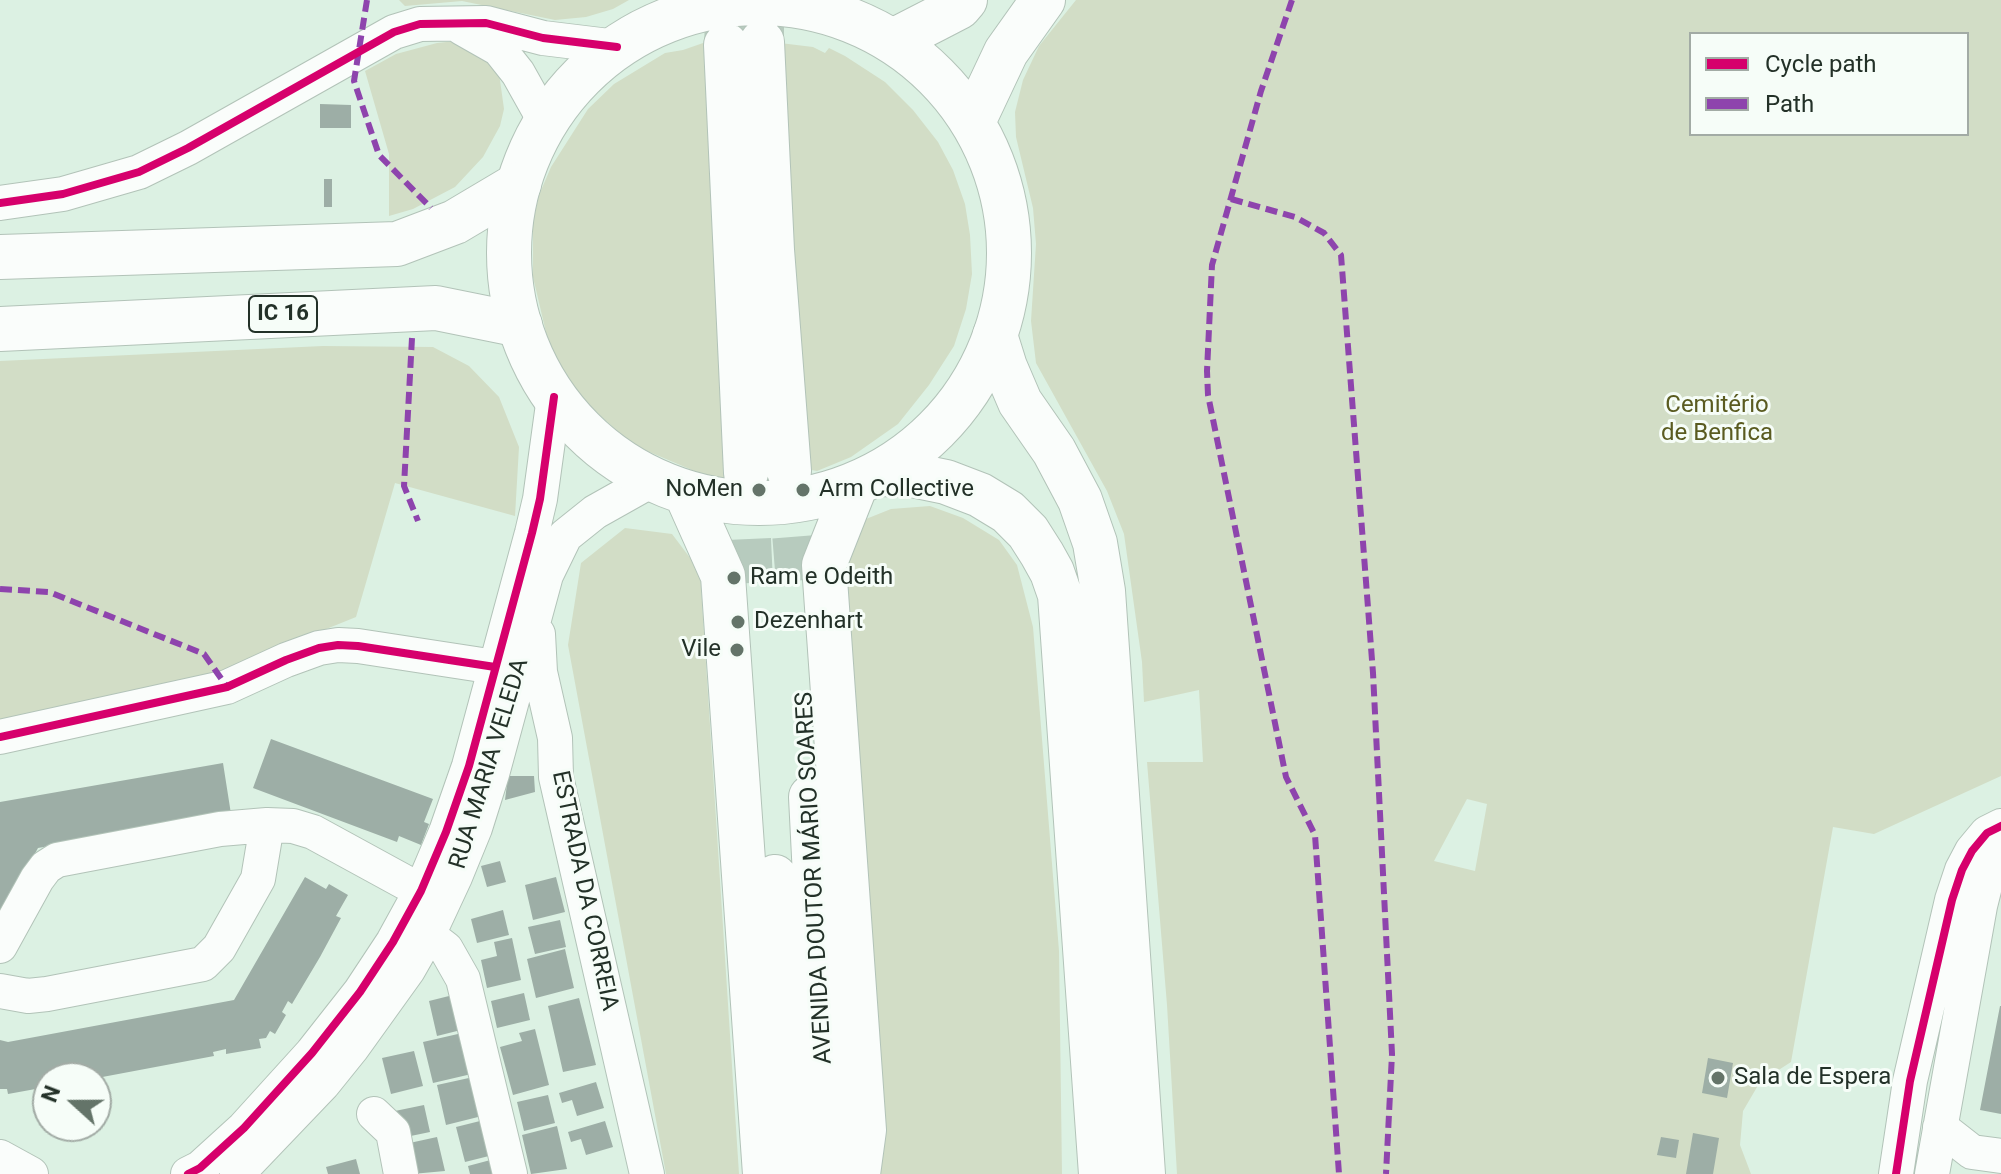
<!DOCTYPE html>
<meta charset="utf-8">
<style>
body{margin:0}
#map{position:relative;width:2001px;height:1174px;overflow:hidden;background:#dcf1e3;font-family:Roboto,sans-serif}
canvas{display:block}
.legend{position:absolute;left:1689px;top:32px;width:280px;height:104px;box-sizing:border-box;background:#f6fdf8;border:2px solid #a2aba5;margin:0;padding:10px 14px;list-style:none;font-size:24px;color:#233128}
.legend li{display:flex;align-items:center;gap:16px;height:40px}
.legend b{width:40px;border:2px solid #a2aba5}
.north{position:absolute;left:32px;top:1062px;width:80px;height:80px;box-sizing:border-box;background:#f6fdf8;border:2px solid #a2aba5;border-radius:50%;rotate:291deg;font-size:22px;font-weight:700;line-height:32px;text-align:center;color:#233128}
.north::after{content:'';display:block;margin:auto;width:28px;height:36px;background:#647469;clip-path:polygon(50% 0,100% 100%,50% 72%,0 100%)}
</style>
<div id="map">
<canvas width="2001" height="1174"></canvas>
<ul class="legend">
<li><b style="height:10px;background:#d6006c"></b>Cycle path</li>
<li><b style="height:10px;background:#8e44ad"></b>Path</li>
</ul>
<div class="north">N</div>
</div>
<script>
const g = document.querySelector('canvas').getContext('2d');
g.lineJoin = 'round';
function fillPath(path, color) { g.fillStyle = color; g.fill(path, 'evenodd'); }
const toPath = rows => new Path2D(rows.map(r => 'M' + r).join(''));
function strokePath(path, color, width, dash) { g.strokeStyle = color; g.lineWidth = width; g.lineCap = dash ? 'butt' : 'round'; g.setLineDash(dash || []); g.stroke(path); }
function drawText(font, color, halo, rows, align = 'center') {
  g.font = font + ' Roboto,sans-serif'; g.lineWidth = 6; g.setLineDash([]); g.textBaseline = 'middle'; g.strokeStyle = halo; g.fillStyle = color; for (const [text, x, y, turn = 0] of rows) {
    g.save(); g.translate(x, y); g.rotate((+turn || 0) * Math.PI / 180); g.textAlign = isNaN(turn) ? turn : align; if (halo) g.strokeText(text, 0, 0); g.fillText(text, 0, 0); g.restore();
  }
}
fillPath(toPath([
 [399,0,629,0,613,9,586,17,555,20,462,1,405,6],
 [1076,0,2001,0,2001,776,1874,834,1833,827,1791,1062,1760,1082,1743,1111,1740,1145,1751,1174,1177,1174,1167,1005,1147,762,1203,762,1199,690,1144,702,1142,662,1124,534,1107,491,1036,363,1031,321,1036,244,1033,208,1016,137,1015,112,1023,80,1039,46],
 [1691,34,1967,34,1967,134,1691,134],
 [1467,799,1487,804,1475,871,1434,861],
 [456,41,488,59,499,73,504,109,500,126,483,157,455,187,413,209,389,216,389,154,365,71,396,54,437,43],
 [706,42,729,478,706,476,633,445,575,393,548,341,533,277,533,221,539,195,551,167,588,109,614,84,665,53,683,50],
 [780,43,813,47,825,53,829,48,845,56,885,82,913,110,938,142,953,170,965,204,970,235,972,274,966,309,954,346,929,385,898,424,851,457,817,471,806,469],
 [323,346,433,347,469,366,499,397,519,447,515,516,395,483,356,617,237,665,147,697,0,728,0,361],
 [930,506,963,518,999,540,1017,565,1033,627,1059,951,1062,1174,871,1174,841,574,846,553,866,519,891,509],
 [625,528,672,534,700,571,739,1174,666,1174,568,645,581,563]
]), '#d2ddc6');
fillPath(toPath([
 [320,104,351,105,351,128,320,128],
 [324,179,332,179,332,207,324,207],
 [271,739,433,799,424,822,429,824,421,845,399,836,397,842,253,788],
 [223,763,231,814,38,848,0,917,0,802],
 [508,776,534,776,535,792,505,800],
 [500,861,506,882,487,887,481,866],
 [305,877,326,889,329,884,348,895,336,916,341,918,320,957,292,1004,288,1001,282,1012,286,1015,275,1034,270,1031,266,1038,259,1039,261,1048,226,1054,226,1049,213,1052,214,1056,97,1078,48,1078,48,1082,40,1083,41,1088,8,1094,7,1089,0,1089,0,1040,8,1042,234,1000],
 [556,877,565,912,533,920,525,885],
 [503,910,509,935,477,943,471,919],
 [560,920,566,947,535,954,528,927],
 [512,938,521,980,487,988,481,960,497,956,494,942],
 [565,949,574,988,536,998,527,959],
 [461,993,469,1028,437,1036,429,1001],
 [524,993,530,1020,497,1028,491,1001],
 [579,998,596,1065,563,1072,548,1006],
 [2000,1006,2001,1006,2001,1114,1980,1110],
 [535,1029,549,1085,513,1095,500,1047,522,1041,519,1033],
 [471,1031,480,1072,433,1083,423,1042],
 [414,1051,423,1086,391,1094,382,1058],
 [1708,1058,1733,1063,1727,1098,1702,1093],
 [478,1076,486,1115,446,1125,437,1085],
 [596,1082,604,1108,577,1116,572,1100,562,1103,559,1093],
 [548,1095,555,1123,524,1131,517,1102],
 [424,1105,430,1132,401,1138,395,1111],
 [488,1119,497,1154,465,1162,456,1127],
 [605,1121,613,1147,586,1155,581,1139,571,1142,568,1132],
 [557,1126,567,1169,531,1174,522,1135],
 [1693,1133,1719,1138,1713,1174,1686,1174],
 [437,1137,445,1171,412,1174,405,1144],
 [1661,1137,1679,1140,1676,1158,1657,1155],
 [498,1158,502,1174,470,1174,468,1166],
 [356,1159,360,1174,328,1174,326,1167]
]), '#9daea6');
strokePath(toPath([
 [762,42,762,0],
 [726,45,728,0],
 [789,471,798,582],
 [746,473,751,583]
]), '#b7cbbe', 44, [44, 22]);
const minor = toPath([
 [462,28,499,49,518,73,546,123],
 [0,203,63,194,139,172,188,148,394,32,420,24,486,23,543,38,617,47],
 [538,634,540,672,555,738,556,777,647,1174],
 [0,737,227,687,286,660,319,648,338,645,358,646,495,667],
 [428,935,446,949,463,979,510,1174],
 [0,946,37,879,46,867,57,860,220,829,267,825,293,826,313,832,421,891],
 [0,991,28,996,47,994,203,964,219,948,258,879,267,825],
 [374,1114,393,1132,401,1174],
 [1940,1127,1972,1152,2001,1156],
 [0,1157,31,1174],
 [188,1174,200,1168,244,1128,312,1053,360,992,393,942,421,891,446,832,469,766,532,533,540,499,554,397],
 [237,1174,323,1084,352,1048,408,970,428,935,455,877,475,828,492,774,546,575,565,536,595,512,652,480],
 [1896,1174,1910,1081,1952,900,1962,870,1972,851,1987,833,2001,826],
 [1932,1174,1980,906,1986,882,2001,855]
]);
const major = toPath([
 '509 253a250 250 0 1 1 500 0a250 250 0 1 1-500 0Z',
 [893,41,936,19,959,7,965,0],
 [762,42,772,250,789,471],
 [726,45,746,473],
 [973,122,1006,52,1043,0],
 [856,484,824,565,864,1130,858,1174],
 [686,493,723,576,765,1174],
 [811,797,830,1174],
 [775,877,797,1133,793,1174]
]);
const highway = toPath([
 [0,257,397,244,455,222,519,184],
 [0,329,436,308,520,325],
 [995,335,1005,367,1020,402,1054,451,1080,500,1095,543,1103,591,1143,1174],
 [877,474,912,475,946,482,980,495,1008,512,1028,532,1042,554,1052,572,1060,595,1101,1174]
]);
strokePath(minor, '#b2c3b8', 36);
strokePath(major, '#b2c3b8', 46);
strokePath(highway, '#b2c3b8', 46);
strokePath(minor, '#fafdfb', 34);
strokePath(major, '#fafdfb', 44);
strokePath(highway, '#fafdfb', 44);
strokePath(toPath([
 [367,0,354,81,379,155,431,208],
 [1292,0,1261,91,1212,265,1207,371,1208,395,1286,777,1315,835,1339,1174],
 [1231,199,1295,217,1324,233,1341,255,1373,673,1392,1054,1386,1174],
 [412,338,404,486,418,521],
 [0,589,49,592,204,654,227,687]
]), '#8e44ad', 6, [12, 6]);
strokePath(toPath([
 [0,203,63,194,139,172,188,148,394,32,420,24,486,23,543,38,617,47],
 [0,737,227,687,286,660,319,648,338,645,358,646,495,667],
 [188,1174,200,1168,244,1128,312,1053,360,992,393,942,421,891,446,832,469,766,532,533,540,499,554,397],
 [1896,1174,1910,1081,1952,900,1962,870,1972,851,1987,833,2001,826]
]), '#d6006c', 8);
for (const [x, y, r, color] of [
 [759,490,8,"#647469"],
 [803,490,8,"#647469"],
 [734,578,8,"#647469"],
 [738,622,8,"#647469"],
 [737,650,8,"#647469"],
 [1718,1078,8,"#647469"]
]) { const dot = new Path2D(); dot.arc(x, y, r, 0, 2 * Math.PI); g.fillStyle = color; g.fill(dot); strokePath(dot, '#f6fdf8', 3); }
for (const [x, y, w] of [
 [283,314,68]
]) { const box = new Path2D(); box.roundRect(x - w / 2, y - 18, w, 36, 6); g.fillStyle = '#f6fdf8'; g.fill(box); strokePath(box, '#233128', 2); }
drawText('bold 22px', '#233128', null, [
 ["IC 16",283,314]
]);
drawText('24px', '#5a5b20', '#f6fdf8', [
 ["Cemitério",1717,406],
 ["de Benfica",1717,434]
]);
drawText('24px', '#233128', '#f6fdf8', [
 ["NoMen",743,490,"right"],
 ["Arm Collective",819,490],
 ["Ram e Odeith",750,578],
 ["Dezenhart",754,622],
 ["Vile",721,650,"right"],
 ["Sala de Espera",1734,1078]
], 'left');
drawText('24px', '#233128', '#f6fdf8', [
 ["RUA MARIA VELEDA",490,764,-73],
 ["AVENIDA DOUTOR MÁRIO SOARES",815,878,-93],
 ["ESTRADA DA CORREIA",584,891,78]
]);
</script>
